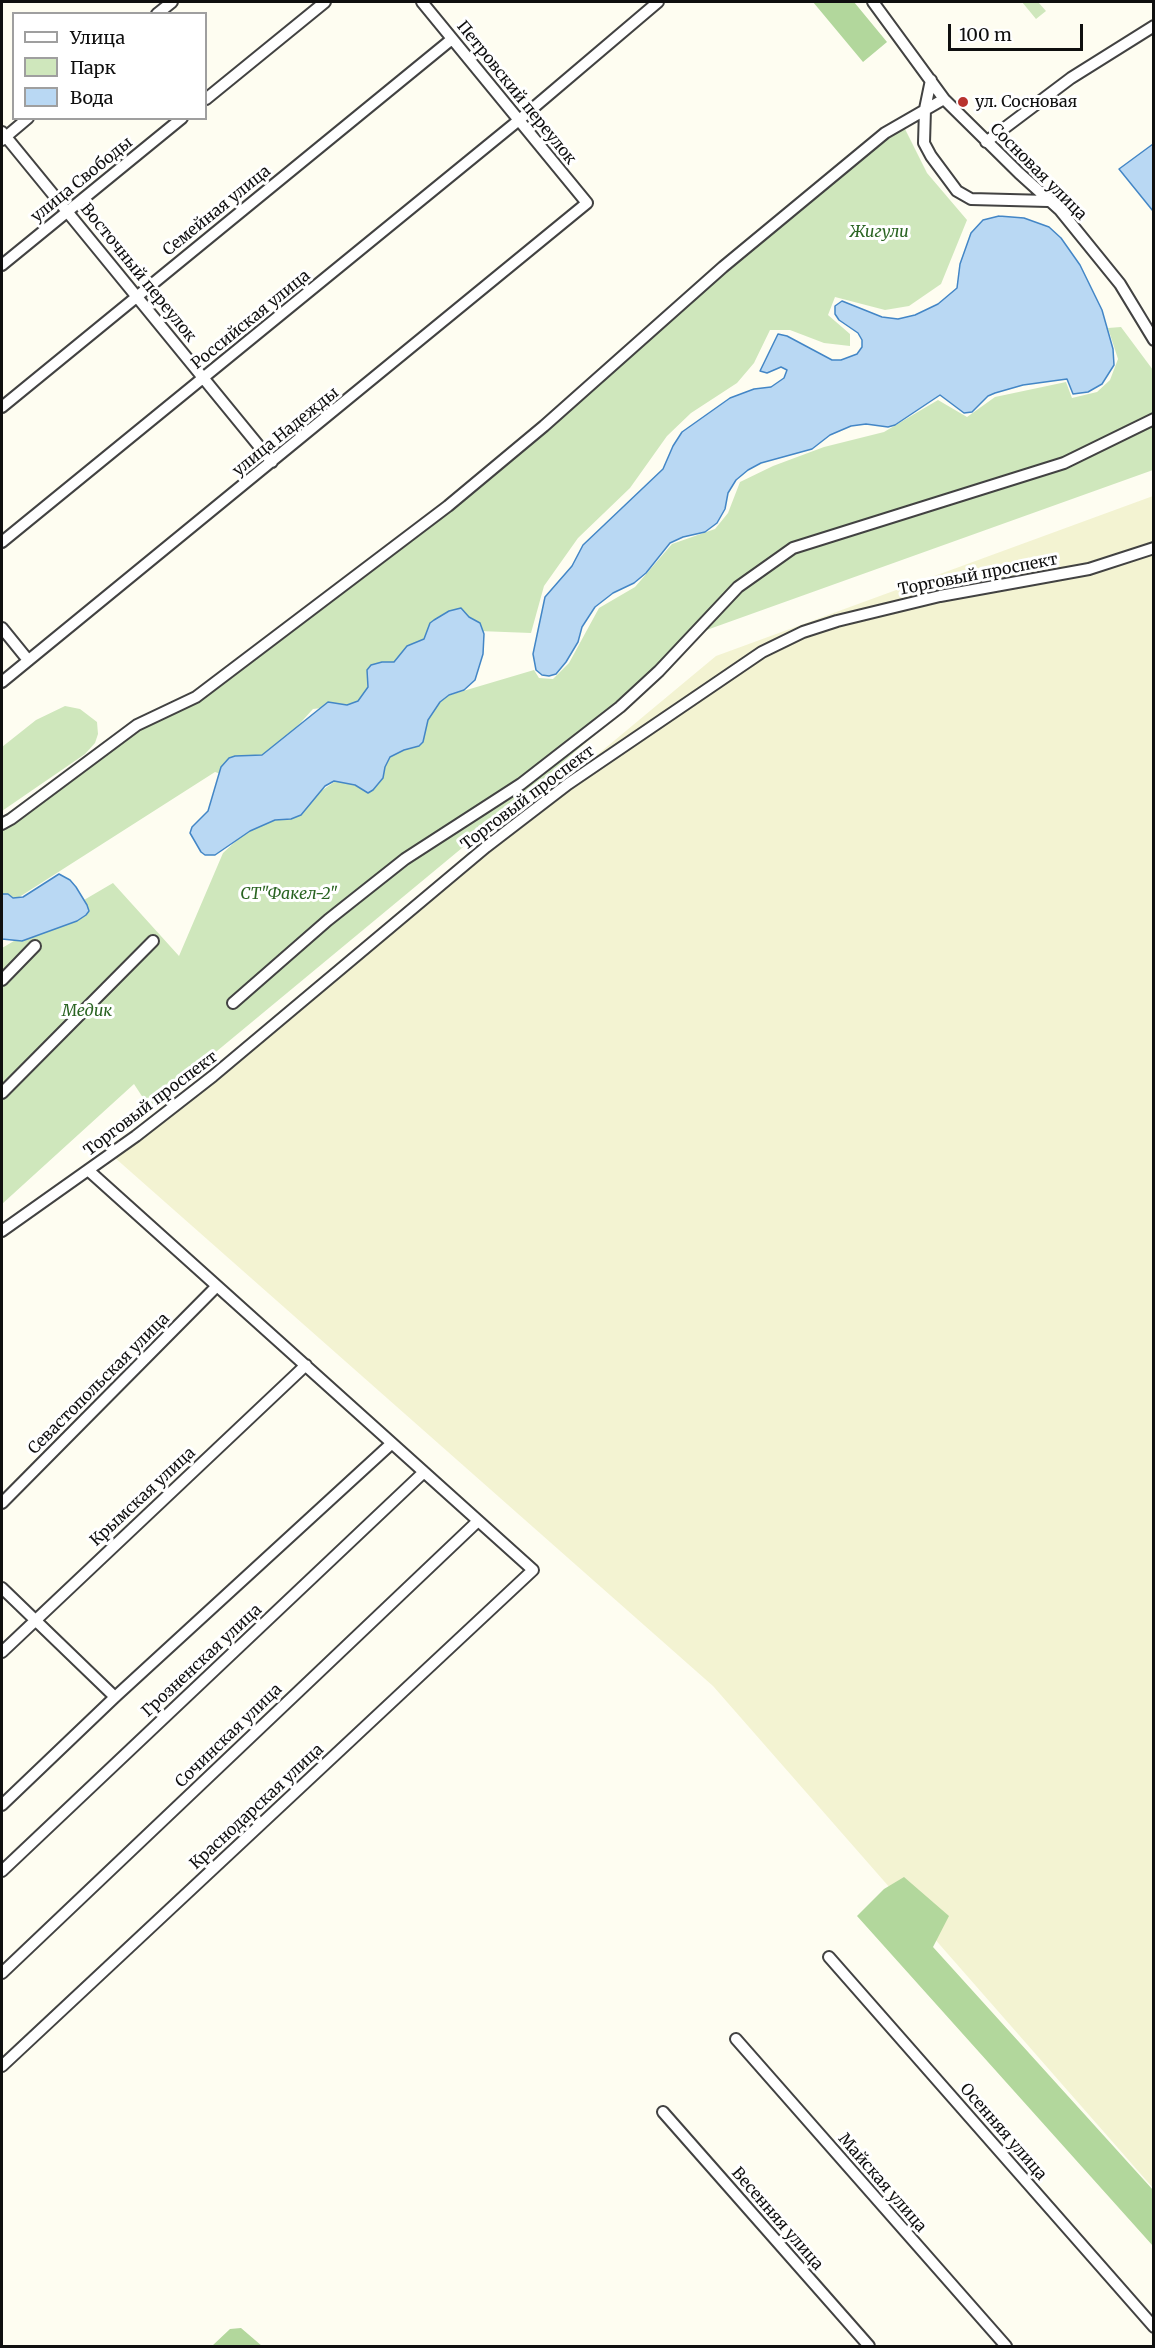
<!DOCTYPE html>
<meta charset="utf-8">
<style>
body{margin:0}
#map{position:relative;width:1155px;height:2348px;overflow:hidden;background:#fefdf1;font-family:Merriweather,serif}
canvas{display:block}
.frame{position:absolute;inset:0;border:3px solid #0f0f0f;pointer-events:none}
.legend{position:absolute;left:12px;top:12px;width:195px;height:108px;box-sizing:border-box;background:#fff;border:2px solid #9f9f9f;margin:0;padding:8px 10px;list-style:none;font-size:18px;color:#0f0f0f}
.legend li{display:flex;align-items:center;gap:12px;height:30px}
.legend b{width:30px;border:2px solid #9f9f9f}
.scale{position:absolute;left:948px;top:24px;width:135px;height:27px;box-sizing:border-box;border:3px solid #0f0f0f;border-top:0;padding-left:8px;font-size:18px;line-height:21px;white-space:nowrap;color:#0f0f0f;-webkit-text-stroke:4px #fff;paint-order:stroke}
</style>
<div id="map">
<canvas width="1155" height="2348"></canvas>
<div class="frame"></div>
<ul class="legend">
<li><b style="height:8px;background:#fff"></b>Улица</li>
<li><b style="height:16px;background:#cfe7bc"></b>Парк</li>
<li><b style="height:16px;background:#b9d8f3"></b>Вода</li>
</ul>
<div class="scale">100 m</div>
</div>
<script>
const g = document.querySelector('canvas').getContext('2d');
g.lineJoin = 'round';
function fillPath(path, color) { g.fillStyle = color; g.fill(path, 'evenodd'); }
const toPath = rows => new Path2D(rows.map(r => 'M' + r).join(''));
function strokePath(path, color, width, dash) { g.strokeStyle = color; g.lineWidth = width; g.lineCap = dash ? 'butt' : 'round'; g.setLineDash(dash || []); g.stroke(path); }
function drawText(font, color, halo, rows, align = 'center') {
  g.font = font + ' Merriweather,serif'; g.lineWidth = 6; g.setLineDash([]); g.textBaseline = 'middle'; g.strokeStyle = halo; g.fillStyle = color; for (const [text, x, y, turn = 0] of rows) {
    g.save(); g.translate(x, y); g.rotate((+turn || 0) * Math.PI / 180); g.textAlign = isNaN(turn) ? turn : align; if (halo) g.strokeText(text, 0, 0); g.fillText(text, 0, 0); g.restore();
  }
}
fillPath(toPath([
 [1153,496,1153,2188,713,1686,114,1157,716,656]
]), '#f3f3d2');
fillPath(toPath([
 [1022,2,1038,2,1046,11,1036,19],
 [902,123,927,173,967,220,941,284,909,306,885,310,835,297,828,315,850,334,850,346,824,343,790,330,770,330,754,363,737,383,691,413,667,436,630,488,578,538,544,586,531,633,479,631,428,637,364,700,350,710,330,707,313,709,293,731,236,779,215,772,2,908,2,817,138,720,197,691,447,501,882,130],
 [1121,327,1153,370,1153,470,701,632,635,700,497,819,217,1051,149,1107,134,1084,2,1204,2,948,113,883,179,956,223,853,238,839,263,819,321,791,346,774,380,776,390,755,426,702,534,670,539,678,553,679,569,663,599,608,635,587,672,544,715,529,728,513,740,482,773,466,824,447,884,432,938,400,967,417,995,397,1066,382,1072,398,1097,392,1110,380,1118,359,1108,328],
 [65,706,80,709,97,722,98,734,95,743,85,754,2,811,2,747,36,720]
]), '#cfe7bc');
fillPath(toPath([
 [813,2,854,2,887,42,863,62],
 [904,1877,949,1916,933,1947,1153,2190,1153,2246,857,1916,884,1889],
 [241,2328,262,2346,212,2346,230,2329]
]), '#b2d79c');
const water = toPath([
 [1153,144,1153,211,1119,169,1153,144],
 [999,216,1024,218,1049,227,1061,238,1080,265,1102,310,1113,349,1114,365,1102,384,1088,392,1073,394,1067,379,1023,385,995,393,988,396,972,412,964,413,940,395,895,425,888,427,866,424,851,426,830,435,812,449,761,463,748,470,736,480,728,493,725,509,717,523,705,532,683,537,670,543,646,573,634,583,613,593,595,607,582,627,578,642,566,662,556,674,549,676,542,675,536,670,533,654,545,597,572,566,583,545,663,469,673,446,682,432,730,398,754,389,771,387,784,378,787,370,781,367,767,373,760,371,778,334,787,336,832,360,841,360,857,354,862,347,862,340,858,333,839,320,835,314,835,306,842,301,882,317,898,319,915,315,938,304,957,288,960,264,971,233,983,220,999,216],
 [461,608,469,617,480,623,484,634,483,654,475,680,464,690,449,695,440,702,428,720,423,742,419,746,404,750,390,757,385,767,383,778,373,790,368,793,355,785,334,781,325,786,301,815,291,819,275,820,250,831,215,855,205,855,201,852,190,833,192,827,208,811,221,767,229,758,235,756,262,755,328,702,347,705,358,701,368,687,367,670,371,665,382,662,394,662,407,646,424,639,430,623,434,620,449,611,461,608],
 [59,874,70,880,76,887,87,905,89,911,86,915,77,921,22,941,2,939,2,894,8,894,13,898,23,897,59,874]
]);
fillPath(water, '#b9d8f3');
strokePath(water, '#4386c6', 1.5);
const minor = toPath([
 [873,2,944,99,1019,173,1060,210,1120,284,1154,340],
 [157,14,172,2],
 [931,80,925,109,924,143,931,156,957,191,971,199,1048,201],
 [206,99,325,2],
 [2,132,272,462],
 [2,140,28,118],
 [986,142,1071,78,1154,26],
 [2,265,182,118],
 [2,407,452,39],
 [2,542,519,120,658,2],
 [2,628,28,660],
 [2,682,587,203,422,2],
 [2,824,11,819,137,725,196,697,448,506,544,426,723,267,885,133,944,99],
 [2,980,35,946],
 [233,1003,328,920,405,859,521,784,620,707,659,671,738,587,793,548,1064,463,1154,419],
 [2,1093,153,941],
 [2,1231,136,1136,213,1076,486,847,568,784,762,652,803,632,837,621,940,596,1089,569,1154,548],
 [2,1503,217,1286],
 [2,1588,115,1697],
 [2,1652,306,1365],
 [2,1805,115,1697,391,1444],
 [2,1871,424,1472],
 [829,1957,1154,2327],
 [2,1973,478,1521],
 [736,2039,1006,2346],
 [2,2066,533,1570,88,1170],
 [663,2112,869,2346]
]);
strokePath(minor, '#424242', 14);
strokePath(minor, '#fff', 10);
for (const [x, y, r, color] of [
 [963,102,6,"#b8332e"]
]) { const dot = new Path2D(); dot.arc(x, y, r, 0, 2 * Math.PI); g.fillStyle = color; g.fill(dot); strokePath(dot, '#fff', 2); }
drawText('16px', '#0f0f0f', '#fff', [
 ["Петровский переулок",516,93,51],
 ["Сосновая улица",1038,172,45],
 ["улица Свободы",82,180,-39],
 ["Семейная улица",217,211,-39],
 ["Восточный переулок",138,273,51],
 ["Российская улица",251,320,-39],
 ["улица Надежды",286,432,-39],
 ["Торговый проспект",978,575,-11],
 ["Торговый проспект",528,798,-37],
 ["Торговый проспект",151,1104,-37],
 ["Севастопольская улица",99,1384,-45],
 ["Крымская улица",143,1497,-43],
 ["Грозненская улица",202,1661,-43],
 ["Сочинская улица",229,1736,-44],
 ["Краснодарская улица",257,1807,-43],
 ["Осенняя улица",1003,2132,49],
 ["Майская улица",882,2183,49],
 ["Весенняя улица",777,2219,49]
]);
drawText('16px', '#0f0f0f', '#fff', [
 ["ул. Сосновая",975,102]
], 'left');
drawText('italic 16px', '#2a6422', '#fff', [
 ["Жигули",879,232],
 ["СТ\"Факел-2\"",289,894],
 ["Медик",87,1011]
]);
</script>
